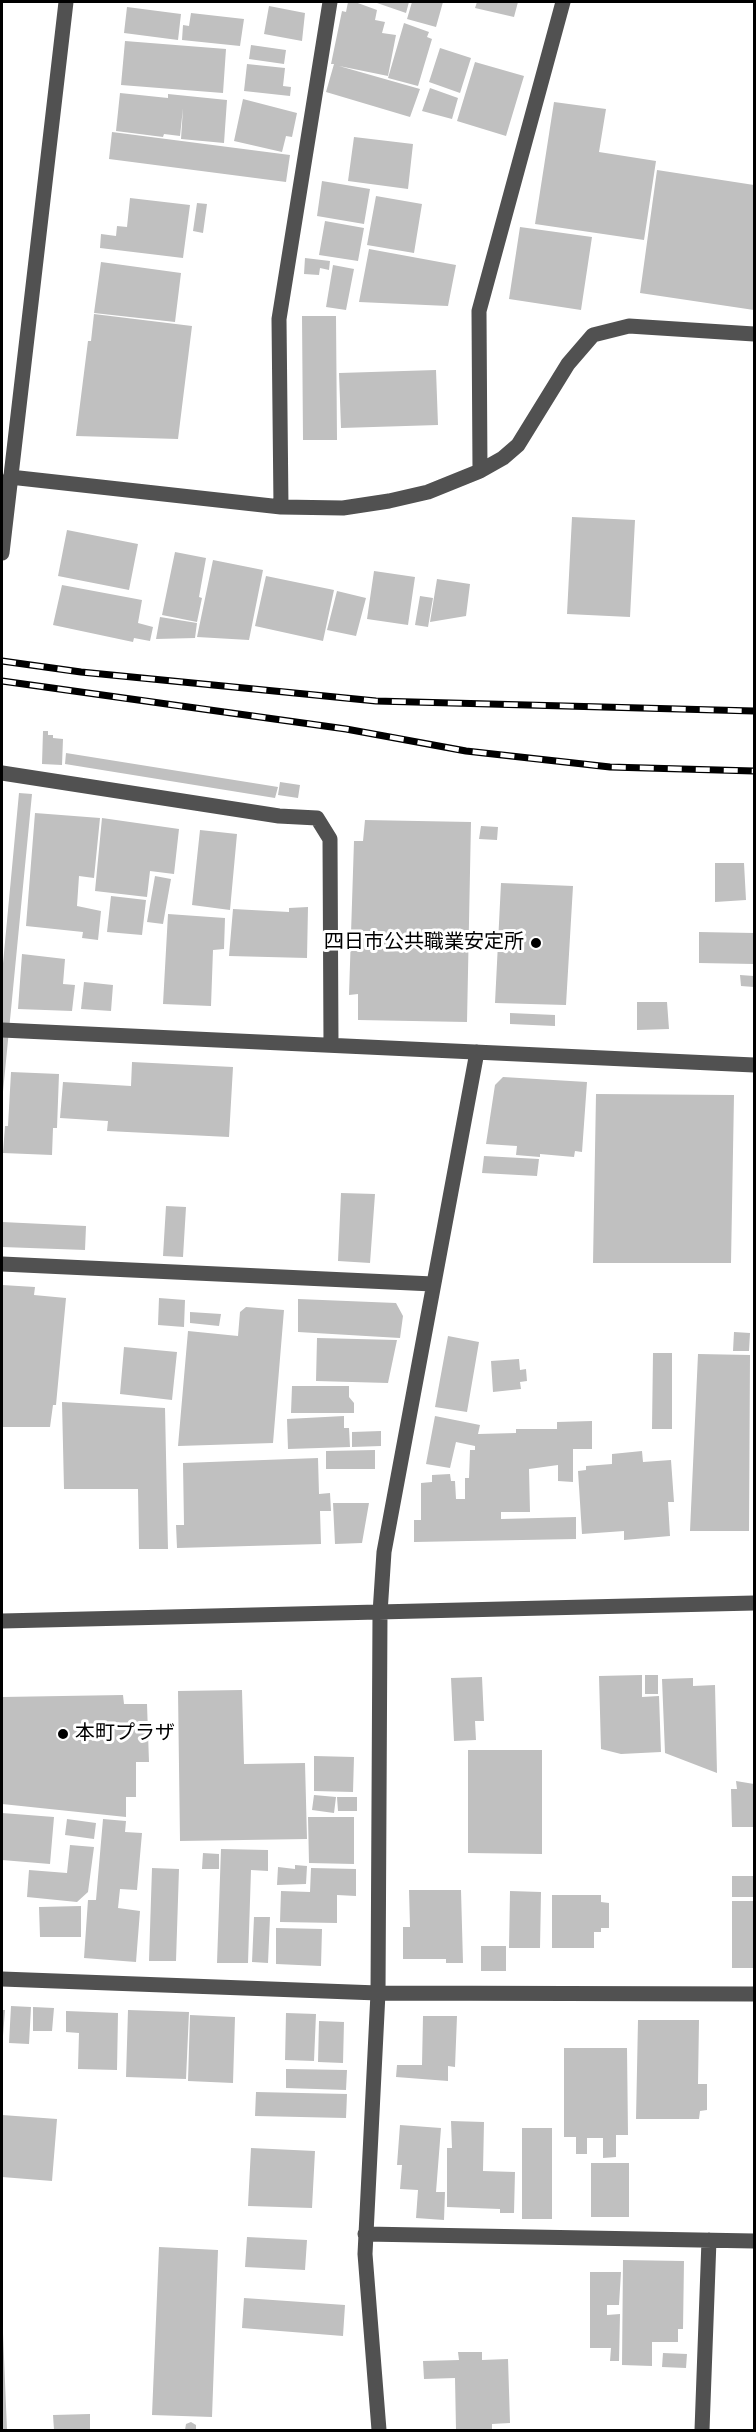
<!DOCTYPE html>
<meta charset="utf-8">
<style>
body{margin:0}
#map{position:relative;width:756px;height:2432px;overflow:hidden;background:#fff;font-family:"Varela Round",sans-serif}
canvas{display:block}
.frame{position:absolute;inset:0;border:3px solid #000;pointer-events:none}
</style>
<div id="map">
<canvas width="756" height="2432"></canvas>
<div class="frame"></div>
</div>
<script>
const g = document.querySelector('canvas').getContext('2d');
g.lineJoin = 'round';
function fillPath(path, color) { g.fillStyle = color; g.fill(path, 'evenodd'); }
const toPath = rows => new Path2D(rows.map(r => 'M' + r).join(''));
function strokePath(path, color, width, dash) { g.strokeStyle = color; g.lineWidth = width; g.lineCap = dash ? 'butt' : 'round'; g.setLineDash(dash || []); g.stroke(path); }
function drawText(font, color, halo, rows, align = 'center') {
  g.font = font + ' "Varela Round","Noto Sans JP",sans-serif'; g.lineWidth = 6; g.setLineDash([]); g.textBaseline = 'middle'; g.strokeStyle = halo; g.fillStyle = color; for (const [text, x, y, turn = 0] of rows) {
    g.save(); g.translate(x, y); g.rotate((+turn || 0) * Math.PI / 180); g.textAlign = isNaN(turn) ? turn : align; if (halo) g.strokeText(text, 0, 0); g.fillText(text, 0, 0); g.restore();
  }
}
fillPath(toPath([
 [348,2,355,2,377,10,375,20,385,22,382,33,396,35,388,76,339,66,420,89,410,117,326,92,334,64,331,64,342,11,346,12],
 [378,2,409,2,406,13,377,3],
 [412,2,443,2,436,27,407,19],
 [477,2,518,2,514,17,475,8],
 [269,6,305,13,302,41,264,34],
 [127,7,181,14,178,40,124,33],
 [191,13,244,19,240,46,182,40,183,25,189,26],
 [404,23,429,32,427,37,432,39,418,86,388,78],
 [125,41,226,49,223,93,121,85],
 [251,45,286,50,284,64,249,59],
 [440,48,471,58,460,93,429,82],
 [475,62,524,76,506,136,457,121],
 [247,64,285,68,283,86,291,87,290,96,244,91],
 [430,88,458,98,452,119,422,111],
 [120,93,168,98,168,94,227,100,224,143,181,139,183,108,180,136,164,134,163,137,116,131],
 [243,99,297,113,292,137,286,136,282,152,234,141],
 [554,102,606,109,599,152,656,161,644,240,535,224],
 [112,132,290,155,286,182,109,159],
 [354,137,413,144,408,189,348,181],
 [657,170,754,185,754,310,640,293],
 [322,181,370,189,364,224,317,216],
 [376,196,422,204,414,253,367,245],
 [130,198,190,205,183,258,100,248,101,234,116,236,117,226,127,227],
 [197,203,207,204,203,233,193,231],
 [325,221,364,228,358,261,319,255],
 [520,227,592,237,581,310,509,299],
 [369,249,456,265,448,306,359,302],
 [305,258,330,261,329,270,320,268,319,275,304,274],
 [101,262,181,273,175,322,94,313],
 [333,265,354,269,346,310,326,307],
 [94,314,192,326,178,439,76,436,88,341,91,341],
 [302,316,336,316,337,440,303,440],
 [436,370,438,425,341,428,339,373],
 [572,517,635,520,630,617,567,614],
 [67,530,138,544,129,590,58,576],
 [175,552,206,558,199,597,202,598,197,622,162,615],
 [213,560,263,570,249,640,197,637],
 [374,571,415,577,408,625,367,619],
 [266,576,334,590,323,641,255,626],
 [437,579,470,584,466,616,430,622],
 [62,585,142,600,138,623,153,627,150,641,134,638,133,642,53,625],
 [337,591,366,598,356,636,327,630],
 [420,596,433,598,428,627,415,625],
 [160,617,197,623,195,638,156,639],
 [43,731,48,731,48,735,53,735,53,738,63,739,62,765,42,764],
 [66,753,278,787,275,798,65,764],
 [280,782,300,785,298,798,278,795],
 [19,793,32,794,2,1102,2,974],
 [35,813,100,818,94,878,79,876,77,906,101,911,98,940,82,938,83,932,26,926],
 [102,818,179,829,174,874,150,871,147,897,95,891],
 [365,820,471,822,467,1022,358,1020,358,994,349,995,354,841,363,841],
 [481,826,498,827,497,840,479,839],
 [200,830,237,834,230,910,192,905],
 [715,863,744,863,746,900,715,902],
 [155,876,171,879,163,924,147,922],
 [501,883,573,886,566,1005,495,1003],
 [111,896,146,900,142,935,107,932],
 [308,907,307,958,229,956,233,909,289,912,289,908],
 [168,914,225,918,224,949,213,950,211,1006,163,1004],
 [699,932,754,933,754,964,699,963],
 [22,954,65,959,63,984,75,985,72,1011,18,1009],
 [740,975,754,976,754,987,741,986],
 [84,982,113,985,111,1011,81,1009],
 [637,1002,667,1002,669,1029,637,1030],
 [510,1013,555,1015,555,1026,510,1024],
 [132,1062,233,1067,229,1137,107,1131,108,1121,60,1118,63,1082,131,1086],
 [11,1072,59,1074,57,1128,53,1128,52,1155,3,1153,5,1126,8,1126],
 [503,1077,587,1082,582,1152,575,1151,574,1157,540,1154,540,1157,516,1155,517,1146,486,1144,495,1085],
 [596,1094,734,1095,731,1263,593,1263],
 [484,1156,539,1159,537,1176,482,1173],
 [341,1193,375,1194,370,1263,338,1261],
 [166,1206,186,1207,183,1257,163,1256],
 [2,1222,86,1226,85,1250,2,1247],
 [2,1285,35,1287,34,1295,66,1298,56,1405,53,1405,50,1427,2,1427],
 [159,1298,185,1300,184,1327,158,1325],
 [298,1299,396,1303,403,1316,400,1338,298,1332],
 [246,1307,284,1310,273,1443,178,1446,188,1331,238,1336,240,1312],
 [190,1312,221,1314,219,1326,190,1323],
 [734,1332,750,1333,749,1351,733,1351],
 [448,1336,479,1342,467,1412,435,1407],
 [317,1338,397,1340,388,1383,316,1381],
 [124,1347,177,1352,172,1400,120,1394],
 [653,1353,672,1353,672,1429,652,1429],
 [698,1354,750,1355,749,1531,690,1531],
 [519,1359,520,1370,526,1369,527,1381,520,1382,521,1389,493,1392,491,1361],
 [292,1386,349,1386,349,1397,354,1403,354,1413,291,1413],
 [62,1402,165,1408,168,1549,139,1549,138,1489,64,1489],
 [344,1416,344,1428,349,1428,350,1447,288,1449,287,1419],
 [435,1416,480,1425,478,1434,516,1433,516,1429,557,1429,557,1422,592,1421,592,1449,573,1449,573,1482,558,1481,558,1465,529,1469,530,1512,501,1512,501,1519,576,1517,576,1539,414,1542,414,1520,421,1520,421,1483,432,1482,432,1475,450,1474,451,1481,455,1481,456,1499,465,1499,465,1478,469,1478,470,1450,475,1450,475,1446,456,1442,450,1468,426,1464],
 [381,1431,381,1446,352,1447,352,1432],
 [375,1450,375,1469,326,1469,326,1451],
 [642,1451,643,1462,671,1460,674,1502,668,1502,670,1536,624,1540,624,1531,582,1534,578,1471,586,1470,586,1466,612,1464,612,1454],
 [318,1458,319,1494,330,1493,331,1511,320,1511,321,1544,177,1548,176,1525,184,1525,183,1463],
 [333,1503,369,1503,362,1543,335,1544],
 [642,1675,642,1697,659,1696,661,1752,621,1754,601,1749,599,1676],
 [645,1675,658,1675,658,1694,645,1694],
 [482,1677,484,1721,475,1721,476,1740,454,1741,451,1678],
 [693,1678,693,1686,715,1685,717,1773,665,1753,662,1679],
 [242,1690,244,1764,305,1763,307,1839,180,1841,178,1691],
 [123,1695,124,1704,147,1704,149,1762,136,1762,136,1797,126,1797,126,1817,2,1804,2,1697],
 [468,1750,542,1750,542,1854,468,1853],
 [314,1756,354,1757,353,1792,314,1791],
 [736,1781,754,1784,754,1827,732,1827,731,1789,737,1789],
 [314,1795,336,1797,334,1813,312,1810],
 [337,1797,357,1797,357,1811,338,1811],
 [2,1813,54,1817,50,1864,2,1860],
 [308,1817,354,1817,354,1864,309,1863],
 [67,1819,96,1823,94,1839,65,1835],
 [103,1819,126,1821,125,1832,142,1833,137,1890,120,1889,118,1908,140,1911,136,1962,84,1958,88,1900,96,1900],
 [70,1845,94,1847,88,1892,77,1902,27,1897,29,1870,67,1873],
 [221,1849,268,1850,268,1871,251,1870,248,1963,217,1963],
 [203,1853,219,1854,219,1869,202,1869],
 [295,1865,307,1866,306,1884,277,1885,278,1867,295,1869],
 [152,1868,179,1869,176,1961,149,1961],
 [311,1868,356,1869,356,1896,337,1895,337,1923,280,1922,281,1891,310,1892],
 [732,1876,754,1876,754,1897,732,1897],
 [409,1890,461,1890,463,1963,446,1963,446,1959,403,1959,403,1927,410,1927],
 [510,1891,541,1892,540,1948,509,1948],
 [552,1895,601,1895,601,1902,609,1903,609,1928,601,1928,601,1932,594,1932,594,1948,552,1948],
 [732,1901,754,1901,754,1968,732,1968],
 [81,1906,81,1937,40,1937,39,1907],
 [254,1917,270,1917,268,1963,252,1962],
 [276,1928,322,1929,321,1966,276,1964],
 [481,1946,506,1946,506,1971,481,1971],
 [11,2006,31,2007,29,2044,9,2043],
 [33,2007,54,2008,52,2031,33,2031],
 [2,2010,5,2010,3,2036,2,2036],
 [128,2010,189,2012,186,2079,126,2077],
 [66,2011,118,2013,117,2070,78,2069,79,2033,66,2032],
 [286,2013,316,2014,314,2061,285,2060],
 [190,2015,235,2017,233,2083,188,2081],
 [423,2016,457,2016,455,2067,448,2066,448,2081,396,2077,397,2065,422,2065],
 [638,2020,699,2020,698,2084,707,2084,707,2110,700,2111,699,2119,636,2119],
 [319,2021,344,2022,343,2063,318,2062],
 [564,2048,627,2048,628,2135,616,2135,616,2157,603,2158,603,2138,587,2138,587,2154,576,2154,576,2137,564,2137],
 [286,2069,347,2070,346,2090,286,2088],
 [256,2092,347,2094,346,2118,255,2116],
 [2,2115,57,2119,52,2181,2,2177],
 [451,2121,484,2122,483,2171,515,2172,514,2213,500,2213,500,2209,447,2207,447,2148,452,2148],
 [400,2125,441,2128,436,2192,445,2192,444,2220,416,2218,418,2190,400,2189,402,2165,397,2165],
 [522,2128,552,2128,552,2219,522,2219],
 [251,2148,315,2151,312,2208,248,2206],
 [591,2163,629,2163,629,2217,591,2217],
 [247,2237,307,2240,305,2270,245,2267],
 [159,2247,218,2250,212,2417,152,2415],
 [623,2260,684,2261,683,2329,678,2329,678,2342,652,2342,652,2366,622,2365],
 [590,2272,621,2272,619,2305,607,2305,607,2315,620,2314,619,2361,610,2361,611,2348,590,2348],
 [244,2298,345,2305,343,2336,242,2328],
 [2,2333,3,2333,7,2430,2,2430],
 [458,2352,482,2352,482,2360,508,2359,510,2423,492,2424,492,2430,456,2430,455,2378,424,2379,423,2361,459,2360],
 [663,2353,687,2354,686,2368,662,2367],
 [90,2414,90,2430,54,2430,53,2415],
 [191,2422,196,2425,196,2430,185,2430,186,2424]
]), '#c0c0c0');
strokePath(toPath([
 [480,471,479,311,563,2],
 [10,477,281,507,343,508,389,501,428,492,480,471,503,458,518,445,568,364,593,335,629,326,754,334],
 [281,507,279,319,330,2],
 [2,553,66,2],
 [2,773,279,816,317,818,330,839,331,1045],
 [2,1030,754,1065],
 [2,1264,433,1284],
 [2,1621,754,1603],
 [2,1979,378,1993,754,1994],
 [365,2234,754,2241],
 [379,2430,365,2254,378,1993,380,1613,384,1552,477,1052],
 [702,2430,709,2240]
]), '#515151', 15);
const rail = toPath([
 [2,661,81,672,376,701,754,711],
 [2,681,346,729,466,751,610,767,754,771]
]);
strokePath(rail, '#000', 7);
strokePath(rail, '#fff', 4.5, [14]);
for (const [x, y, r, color] of [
 [536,943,6,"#000"],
 [63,1734,6,"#000"]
]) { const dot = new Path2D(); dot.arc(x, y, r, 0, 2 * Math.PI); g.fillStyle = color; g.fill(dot); strokePath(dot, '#fff', 2); }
drawText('20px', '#000', '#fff', [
 ["四日市公共職業安定所",524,943],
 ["本町プラザ",75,1734,"left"]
], 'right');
</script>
